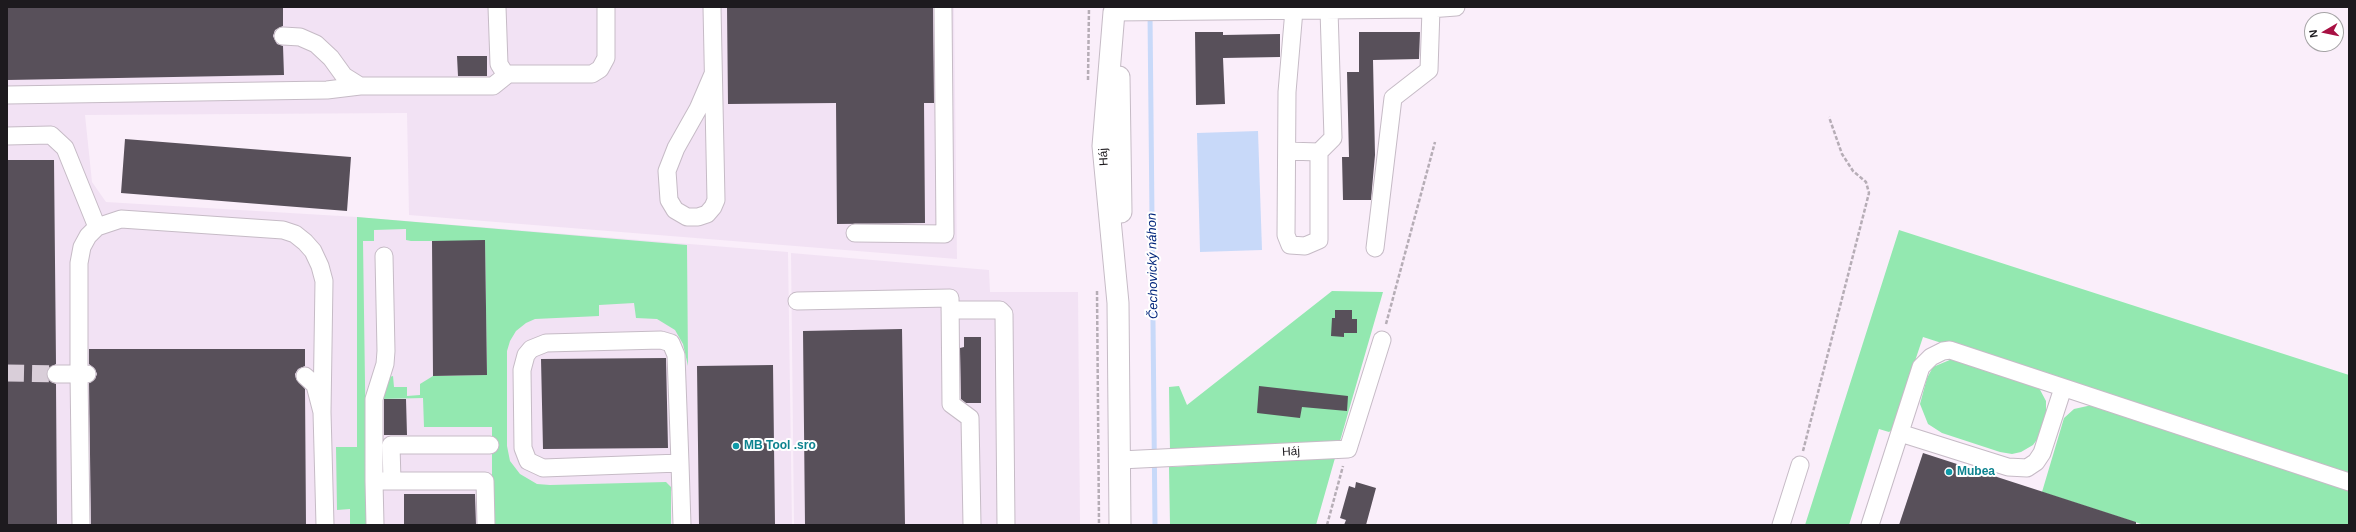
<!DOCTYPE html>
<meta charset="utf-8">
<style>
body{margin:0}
#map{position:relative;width:2356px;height:532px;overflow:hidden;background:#faeefa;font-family:Arial,sans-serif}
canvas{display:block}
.frame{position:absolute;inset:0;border:8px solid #1d1a1e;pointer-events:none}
.north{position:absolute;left:2304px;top:12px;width:40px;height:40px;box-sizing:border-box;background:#fff;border:1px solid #a5a3a5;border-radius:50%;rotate:261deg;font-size:11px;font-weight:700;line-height:16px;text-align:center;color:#1d1a1e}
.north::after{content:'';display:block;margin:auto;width:14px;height:18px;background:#a81143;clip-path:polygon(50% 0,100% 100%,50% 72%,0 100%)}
</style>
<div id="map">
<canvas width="2356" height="532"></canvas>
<div class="frame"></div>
<div class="north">N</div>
</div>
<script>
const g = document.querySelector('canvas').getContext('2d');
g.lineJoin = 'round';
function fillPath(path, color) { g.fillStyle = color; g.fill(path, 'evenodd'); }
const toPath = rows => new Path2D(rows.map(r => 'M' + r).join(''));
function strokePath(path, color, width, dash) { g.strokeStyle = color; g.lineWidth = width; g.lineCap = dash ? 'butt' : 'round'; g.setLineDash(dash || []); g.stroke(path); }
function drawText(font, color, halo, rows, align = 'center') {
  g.font = font + ' Arial,sans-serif'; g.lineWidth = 4; g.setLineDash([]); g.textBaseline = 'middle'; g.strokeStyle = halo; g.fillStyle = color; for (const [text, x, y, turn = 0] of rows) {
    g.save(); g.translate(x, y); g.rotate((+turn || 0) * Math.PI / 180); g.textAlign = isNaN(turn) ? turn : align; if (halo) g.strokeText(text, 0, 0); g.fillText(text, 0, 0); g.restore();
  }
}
fillPath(toPath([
 [7,7,954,7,957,259,409,215,407,113,85,115,92,182,106,202,357,217,788,252,792,525,691,525,690,491,671,491,672,525,7,525],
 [791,253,989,270,990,292,1078,292,1080,525,794,525]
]), '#f2e2f4');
fillPath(toPath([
 [357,217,687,245,688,366,683,344,675,330,657,319,636,318,634,303,599,305,599,316,535,319,526,323,516,331,510,341,507,351,507,446,510,461,520,474,537,484,550,485,666,482,671,487,671,525,492,525,492,427,424,427,423,398,381,399,386,378,393,376,394,387,407,387,407,396,420,395,420,384,433,376,487,375,485,241,411,241,406,240,406,229,374,230,374,241,363,241,367,525,350,525,350,509,337,510,336,447,357,447],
 [1899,230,2349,375,2349,474,1923,337,1892,430,1889,432,1879,429,1849,525,1805,525],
 [1332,291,1383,292,1340,441,1170,451,1169,387,1179,386,1187,405],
 [1952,359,2038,386,2046,401,2046,414,2039,437,2033,445,2021,452,2012,454,2000,452,1942,433,1928,424,1920,404,1927,378,1933,367],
 [2092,405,2349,487,2349,525,2144,525,2042,492,2064,418,2074,409],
 [1335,458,1316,525,1170,525,1169,467]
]), '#93e8b0');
fillPath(toPath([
 [1258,131,1262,250,1200,252,1197,133]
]), '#c8d9f9');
strokePath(toPath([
 [1150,14,1155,525]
]), '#c8d9f9', 5);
fillPath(toPath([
 [7,7,283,7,283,26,275,30,273,36,277,44,283,46,284,75,7,80],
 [727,7,933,7,934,103,924,103,925,223,837,224,836,103,728,104],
 [1195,32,1223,32,1223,35,1280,34,1280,57,1223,58,1225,104,1196,105],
 [1359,32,1420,32,1419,59,1373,60,1375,155,1371,200,1343,200,1342,157,1349,157,1347,72,1359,72],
 [457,56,487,56,487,76,458,76],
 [125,139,351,157,347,211,121,193],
 [7,160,54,160,56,364,48,369,46,374,51,382,56,384,57,525,7,525],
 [485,240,487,375,433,376,432,241],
 [1335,310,1352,310,1352,319,1357,319,1357,333,1344,333,1344,337,1331,336,1332,318,1335,318],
 [902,329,905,525,805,525,803,331],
 [964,337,981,337,981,403,966,403,961,399,960,348,964,347],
 [89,349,305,349,305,366,298,369,295,374,296,379,305,389,306,525,91,525,89,383,95,379,97,374,95,369,89,364],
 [666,358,668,448,543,449,541,359],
 [773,365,775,525,699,525,697,366],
 [1259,386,1348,396,1347,411,1302,407,1300,418,1257,413],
 [384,399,406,399,407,435,384,435],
 [1923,453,2136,522,2136,525,1899,525],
 [1356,482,1376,488,1366,525,1344,525,1346,520,1340,518,1349,486,1355,488],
 [404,494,475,494,476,525,404,525]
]), '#58505a');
strokePath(toPath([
 [7,373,56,374]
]), '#d9ced9', 17, [17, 8]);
const minor = toPath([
 [497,7,499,64,504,72,508,74,592,74,600,69,606,58,606,7],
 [712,7,716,200,713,207,707,214,698,217,687,217,675,210,669,200,667,171,676,148,698,109,713,74],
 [1294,10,1287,92,1286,235,1290,245,1305,246,1319,240,1319,152,1333,138,1329,10],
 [1114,12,1429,9,1456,7],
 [283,36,300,37,316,44,331,58,344,76,360,86,493,86,508,74],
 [7,95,327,90,360,86],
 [7,136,51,135,65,148,97,227],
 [1287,151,1319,152],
 [855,233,945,234,943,7],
 [1375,248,1393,98,1429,70,1431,9],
 [797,301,950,298,951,404,970,418,972,525],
 [950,310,1000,310,1004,314,1006,525],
 [661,340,671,343,676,355,680,463,543,468,528,461,523,448,522,370,526,355,531,349,546,343,661,340],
 [56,374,79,374,79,263,82,247,88,236,97,227,121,219,283,230,295,234,305,242,313,251,320,266,324,281,322,412],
 [305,376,315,385,322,412,325,525],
 [1900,433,2008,467,2027,468,2036,462,2042,453,2063,388],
 [1120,460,1348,449,1382,340],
 [680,463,682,525],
 [374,481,374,399,385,364,386,351,384,256],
 [392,481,391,445,490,445],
 [81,525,79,374,87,374],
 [375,525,374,481,485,481,486,525],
 [1781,525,1800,465],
 [1870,525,1921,367,1931,357,1943,351,1950,350,2349,482]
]);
const major = toPath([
 [1114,12,1103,146,1118,303,1120,525],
 [1119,77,1121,212]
]);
strokePath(minor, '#c6bbc6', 19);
strokePath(major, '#c6bbc6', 23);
strokePath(toPath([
 [1088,80,1089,7],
 [1097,291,1099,525],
 [1386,324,1435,142],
 [1803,451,1869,193,1866,182,1853,171,1842,154,1829,117],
 [1327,525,1343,466]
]), '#b6adb6', 2.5, [4, 2]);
strokePath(minor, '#fff', 17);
strokePath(major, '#fff', 21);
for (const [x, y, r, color] of [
 [736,446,4,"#0f9aa8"],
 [1949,472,4,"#0f9aa8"]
]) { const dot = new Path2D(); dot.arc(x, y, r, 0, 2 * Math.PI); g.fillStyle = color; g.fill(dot); strokePath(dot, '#fff', 1.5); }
drawText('12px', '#1d1a1e', '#fff', [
 ["Háj",1104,157,-93],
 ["Háj",1291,452,-3]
]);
drawText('bold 12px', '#0d838f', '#fff', [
 ["MB Tool .sro",744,446],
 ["Mubea",1957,472]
], 'left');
drawText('italic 13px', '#02267c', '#fff', [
 ["Čechovický náhon",1153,266,-91]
]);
</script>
